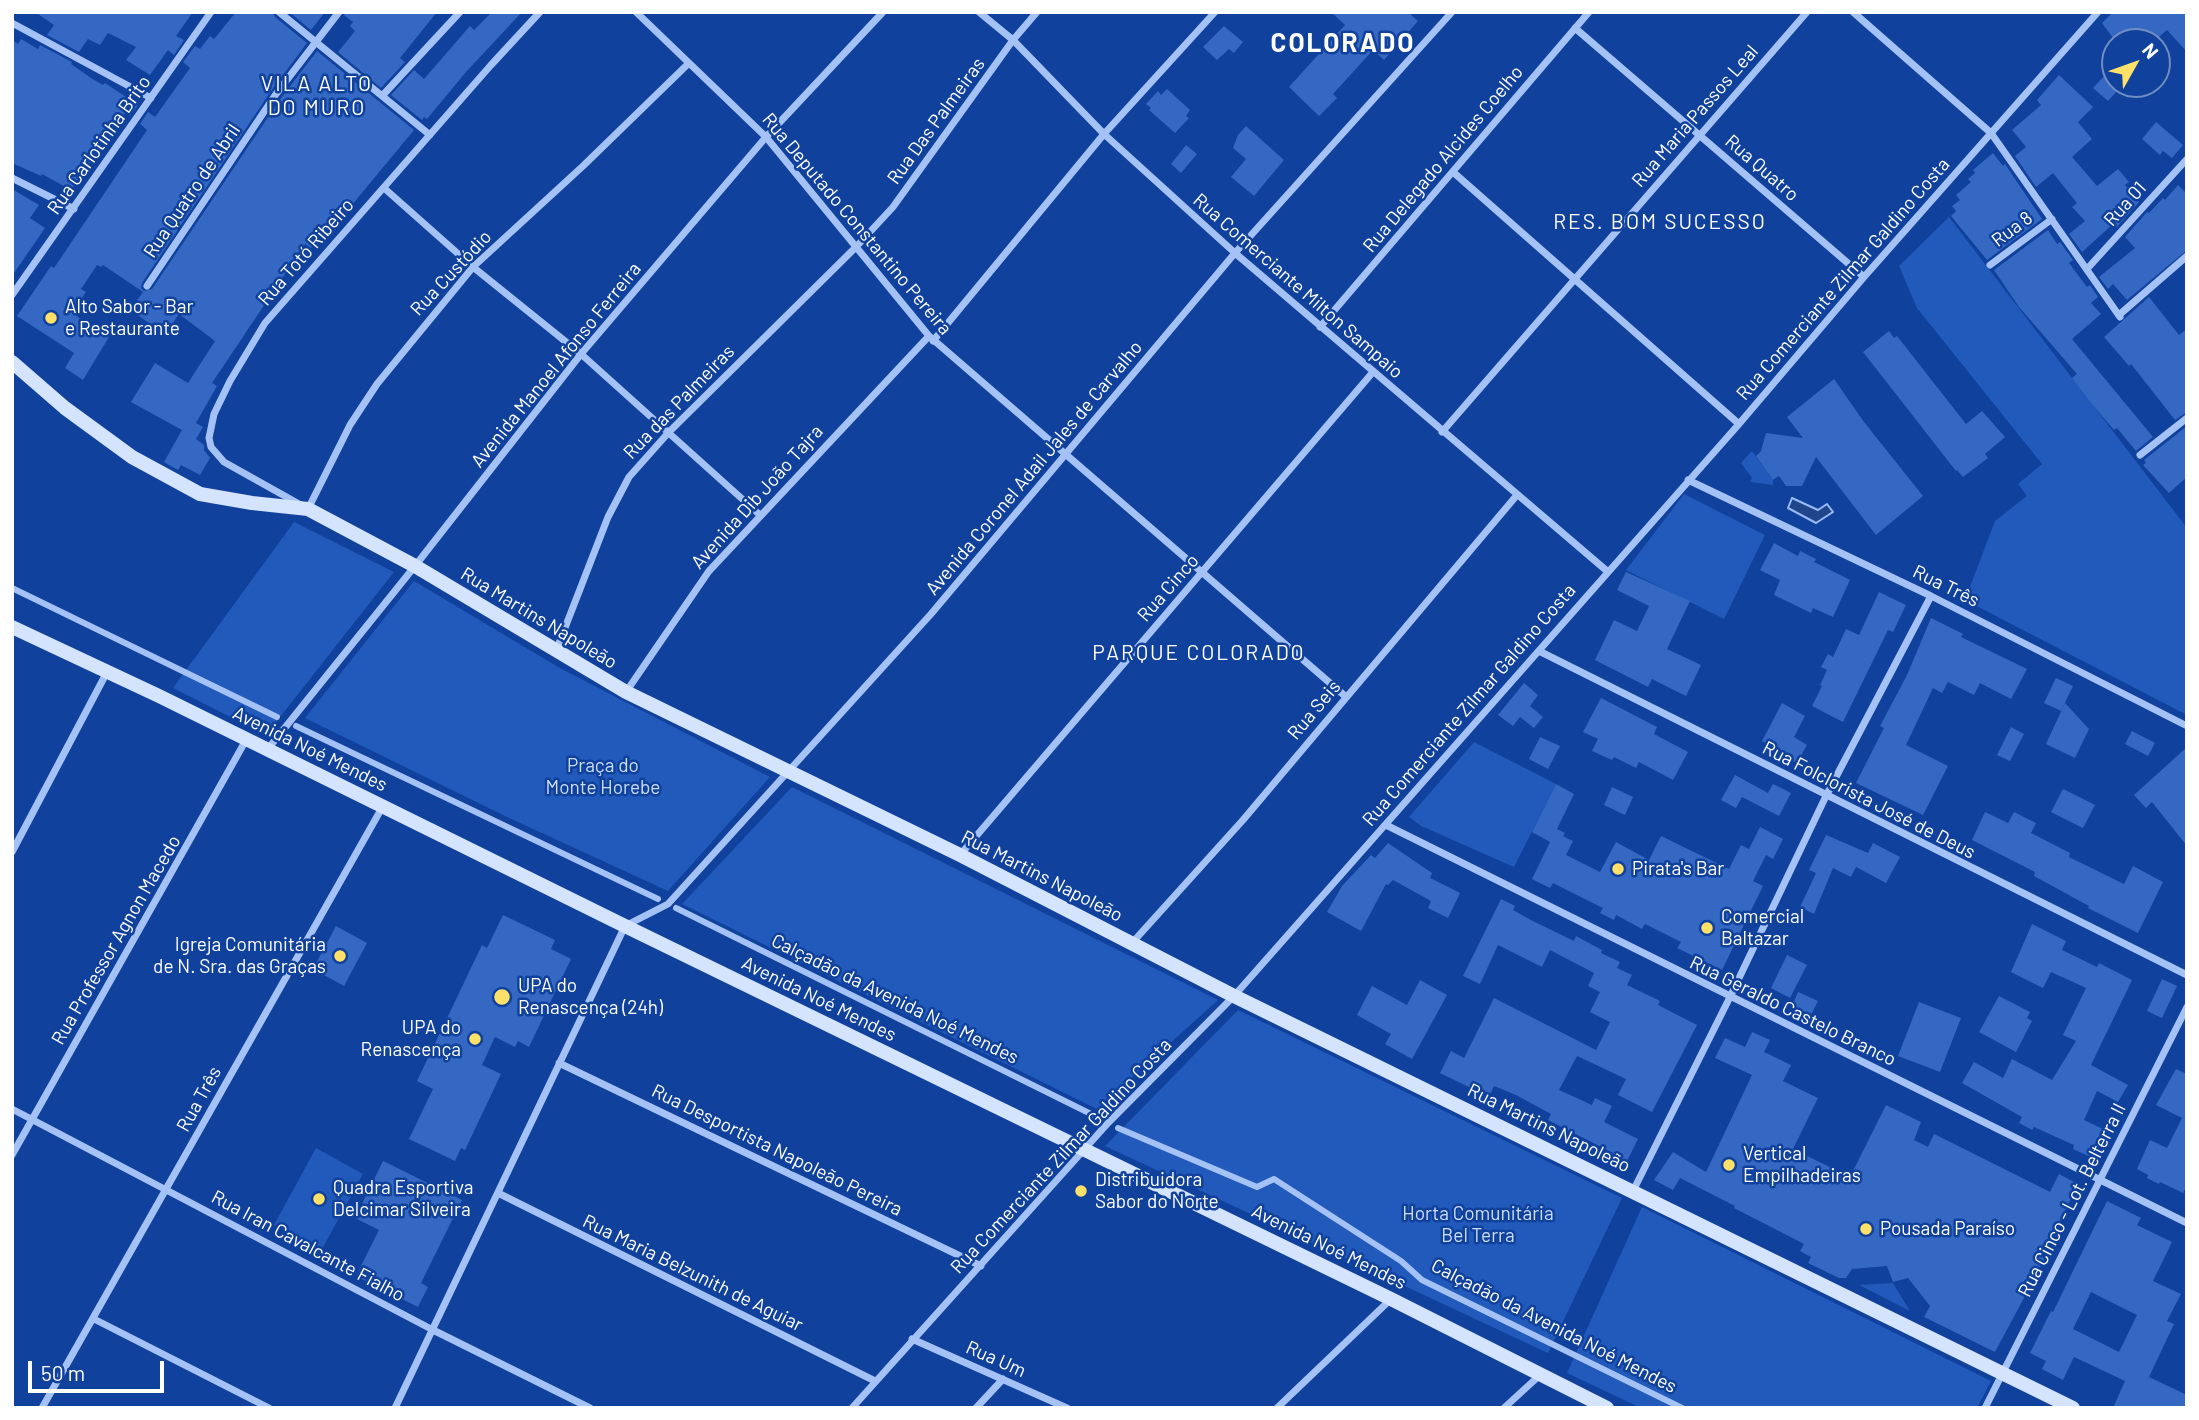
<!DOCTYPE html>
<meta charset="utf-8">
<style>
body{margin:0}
#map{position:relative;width:2199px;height:1420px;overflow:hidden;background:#10419c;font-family:Barlow,sans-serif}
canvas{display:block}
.frame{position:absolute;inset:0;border:14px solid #fff;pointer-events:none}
.north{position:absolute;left:2101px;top:28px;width:70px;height:70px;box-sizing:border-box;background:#10419c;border:2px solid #708dc4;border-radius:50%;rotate:50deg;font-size:19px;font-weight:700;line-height:28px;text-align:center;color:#fff}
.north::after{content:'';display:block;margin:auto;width:24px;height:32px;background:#ffe068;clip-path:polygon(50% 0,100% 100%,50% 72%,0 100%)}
.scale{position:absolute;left:28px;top:1361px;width:136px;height:32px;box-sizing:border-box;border:4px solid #fff;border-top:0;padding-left:9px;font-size:21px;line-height:24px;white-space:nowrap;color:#fff;-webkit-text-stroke:5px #10419c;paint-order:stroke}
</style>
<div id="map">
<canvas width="2199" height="1420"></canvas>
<div class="frame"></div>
<div class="north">N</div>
<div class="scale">50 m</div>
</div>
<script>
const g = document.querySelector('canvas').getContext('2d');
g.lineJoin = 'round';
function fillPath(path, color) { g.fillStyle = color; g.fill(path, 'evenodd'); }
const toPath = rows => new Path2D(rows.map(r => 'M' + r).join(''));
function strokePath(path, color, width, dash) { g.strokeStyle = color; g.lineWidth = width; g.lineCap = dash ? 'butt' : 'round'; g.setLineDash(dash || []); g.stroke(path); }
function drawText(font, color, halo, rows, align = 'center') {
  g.font = font + ' Barlow,sans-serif'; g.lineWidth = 5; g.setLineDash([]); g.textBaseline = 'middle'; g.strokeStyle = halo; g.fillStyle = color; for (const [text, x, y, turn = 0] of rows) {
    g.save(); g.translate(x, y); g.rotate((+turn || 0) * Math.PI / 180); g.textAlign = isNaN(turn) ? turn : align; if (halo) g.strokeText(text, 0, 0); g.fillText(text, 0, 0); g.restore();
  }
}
fillPath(toPath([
 [1949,217,2187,528,2187,715,1965,600,1995,521,2027,496,2018,484,2042,464,1917,308,1899,266],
 [1752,451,1773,480,1773,485,1750,482,1752,478,1741,463],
 [1684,494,1765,535,1724,619,1626,570],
 [294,522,394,572,266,735,173,688],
 [414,581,558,667,770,777,668,891,507,817,305,718],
 [1474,742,1556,784,1514,867,1421,826,1409,817],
 [792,787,1218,1000,1097,1109,682,904],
 [1238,1010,1622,1198,1548,1353,1105,1146],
 [316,1148,363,1174,321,1251,274,1225],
 [1642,1207,1991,1381,1977,1408,1641,1408,1567,1373],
 [1893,1283,1910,1311,1859,1285]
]), '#225abb');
const water = toPath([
 [1792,498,1818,510,1827,504,1833,512,1816,523,1788,508,1792,498]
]);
fillPath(water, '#21458a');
strokePath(water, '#96bbf8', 2);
fillPath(toPath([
 [35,12,193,12,176,36,184,40,174,55,168,50,150,75,126,60,136,47,108,33,100,45,88,39,79,52,47,35,54,25],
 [236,12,273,12,275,17,307,43,271,91,142,283,141,288,144,291,152,289,281,98,317,51,414,130,337,223,331,218,311,248,305,244,212,383,217,386,196,423,203,427,196,439,204,445,204,450,210,458,200,475,181,465,178,470,164,462,182,430,131,402,155,363,188,383,215,341,179,314,165,334,130,310,143,292,103,265,101,267,97,265,81,289,86,292,72,312,84,322,109,337,83,380,65,368,74,353,17,316,51,266,54,268,147,130,140,124,148,112,155,117,190,68,183,62,195,46,200,49,210,36,214,39],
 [289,12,325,12,311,30],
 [345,12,437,12,400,58,405,62,381,88,338,52,355,31,350,26,353,22,344,15],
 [492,12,522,12,466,72,427,119,424,117,422,120,391,95,414,70,424,79,470,26,474,30],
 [1331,12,1408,12,1418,21,1384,60,1373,50,1333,94,1337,98,1319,116,1289,87,1345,25],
 [2113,12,2187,12,2187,52,2167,30,2153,42,2116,42,2102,23],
 [1224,26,1243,42,1234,53,1229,49,1217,60,1203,47],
 [21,39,38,49,40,45,72,62,71,64,91,78,103,85,105,83,138,105,130,116,125,113,71,190,42,174,41,176,12,163,12,40,18,44],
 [2108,72,2115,78,2115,84,2123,85,2108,101,2093,88],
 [2059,75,2093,107,2078,122,2092,139,2072,157,2097,186,2118,169,2129,182,2125,185,2139,202,2116,228,2113,224,2082,252,2069,234,2085,221,2072,207,2077,203,2053,173,2036,187,2015,156,2026,147,2012,130,2041,105,2037,100],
 [1167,89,1190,110,1186,116,1189,118,1175,133,1149,110,1151,108,1146,104,1158,91,1161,95],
 [2156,122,2183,145,2172,158,2163,151,2160,155,2142,139],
 [1246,126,1284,160,1254,196,1231,177,1246,159,1233,148,1238,135],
 [1186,145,1197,154,1181,173,1171,164],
 [1993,153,2003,166,2005,164,2042,219,1987,260,1951,216,1956,211,1952,206,1960,200,1956,195,1971,182,1968,179,1975,173,1973,170],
 [2178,185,2187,194,2187,250,2127,300,2113,284,2108,289,2099,277,2135,248,2125,237,2147,212,2149,213,2163,198,2165,200],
 [12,189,39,205,30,218,45,228,12,276],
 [2048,230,2057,244,2060,242,2073,260,2069,263,2087,287,2090,285,2098,297,2091,303,2101,314,2072,339,2153,437,2136,451,2117,428,2114,430,2091,403,2072,378,2077,374,2019,307,1994,270],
 [2149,297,2179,335,2187,329,2187,412,2175,420,2131,364,2129,366,2104,337],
 [1889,331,1894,338,1897,336,1966,424,1982,411,2005,437,1985,454,1988,458,1963,477,1957,470,1956,471,1863,352],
 [1834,379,1864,422,1923,496,1876,535,1816,457,1802,486,1786,486,1779,476,1773,480,1756,456,1761,451,1766,433,1803,438,1787,417],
 [2187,426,2187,477,2169,493,2143,465,2146,463,2144,460],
 [1774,543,1798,556,1800,551,1816,559,1814,562,1850,580,1833,617,1813,608,1811,613,1774,595,1780,580,1760,570],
 [1626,572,1690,601,1667,649,1701,665,1686,696,1652,679,1648,687,1595,660,1614,620,1637,631,1649,606,1617,590],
 [1879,592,1906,605,1893,632,1888,630,1843,722,1812,706,1822,686,1820,685,1827,670,1821,667,1828,654,1833,657,1846,629,1859,635],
 [1931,618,1963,634,1961,637,2027,669,2011,699,1980,683,1974,695,1948,682,1942,693,1933,688,1906,745,1948,766,1923,815,1856,783,1884,728,1880,726,1907,675],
 [2056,678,2073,686,2061,711,2044,703],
 [1524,683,1538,695,1530,706,1543,717,1534,728,1520,717,1513,726,1498,715],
 [1601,698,1657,727,1654,734,1688,752,1673,780,1639,762,1636,768,1614,757,1612,760,1592,751,1598,739,1583,732],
 [1782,703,1805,716,1794,737,1807,745,1797,763,1784,756,1786,753,1762,741],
 [2065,703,2089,729,2075,758,2046,744],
 [2011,727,2024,734,2010,761,1997,755],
 [2132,731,2155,743,2148,756,2125,744],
 [1540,737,1560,746,1548,769,1529,759],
 [2187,747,2187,846,2152,802,2146,808,2134,795],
 [1735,775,1768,793,1773,784,1791,793,1779,816,1742,797,1736,808,1721,800],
 [1556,784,1574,794,1557,829,1565,833,1563,836,1573,841,1566,855,1600,872,1616,842,1649,860,1661,836,1729,869,1741,845,1749,849,1760,827,1783,839,1773,859,1766,855,1753,881,1763,886,1722,970,1677,948,1681,942,1645,924,1642,929,1616,915,1614,920,1600,913,1603,908,1553,883,1550,888,1532,879,1550,842,1532,832],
 [1612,787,1633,797,1625,815,1604,805],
 [2063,789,2095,805,2083,828,2051,812],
 [1985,812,2008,823,2014,812,2036,823,2031,833,2070,853,2069,857,2124,884,2133,866,2163,882,2138,933,2088,908,2089,906,2034,876,2035,872,1972,840],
 [1826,835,1868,853,1873,843,1900,857,1886,883,1856,867,1851,877,1833,868,1814,914,1800,907,1816,873,1809,870],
 [1388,843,1432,873,1430,878,1460,893,1448,918,1428,908,1431,901,1393,880,1388,885,1386,884,1361,931,1327,912,1342,886,1371,855,1375,858],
 [1501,899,1515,906,1513,910,1531,920,1574,941,1576,936,1602,950,1601,953,1620,962,1617,968,1632,975,1627,985,1660,1001,1658,1005,1697,1025,1652,1112,1618,1095,1626,1079,1577,1056,1559,1090,1592,1105,1595,1098,1612,1106,1604,1122,1638,1139,1624,1167,1610,1159,1613,1153,1548,1120,1551,1114,1516,1095,1494,1086,1489,1097,1440,1073,1451,1051,1464,1058,1494,998,1596,1050,1610,1022,1590,1012,1600,992,1588,986,1594,973,1550,950,1542,967,1498,945,1480,984,1463,976],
 [503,915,555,940,551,949,571,959,529,1047,518,1041,515,1047,495,1037,482,1065,501,1074,465,1150,461,1148,455,1161,409,1139,433,1089,417,1081,482,945,487,948],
 [2032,924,2066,941,2062,950,2097,967,2099,963,2132,980,2091,1065,2128,1085,2118,1102,2097,1091,2084,1120,2105,1130,2095,1159,2073,1149,2074,1145,2034,1127,2032,1130,2019,1123,2022,1117,1962,1083,1974,1062,2003,1078,2012,1059,2052,1080,2076,1041,2063,1035,2086,988,2051,972,2043,988,2011,972],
 [336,926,367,943,344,986,313,969],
 [1787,955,1807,965,1790,998,1771,988],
 [2162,979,2177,986,2162,1018,2147,1011],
 [1420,980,1447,995,1412,1059,1385,1044,1391,1034,1357,1015,1372,986,1407,1005],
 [1798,992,1818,1001,1811,1015,1792,1006],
 [1999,996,2030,1012,2027,1018,2032,1021,2016,1052,1979,1032],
 [1919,1002,1961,1018,1940,1072,1898,1056],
 [1752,1032,1770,1040,1764,1052,1791,1065,1783,1081,1818,1098,1793,1149,1850,1177,1886,1105,1921,1122,1914,1140,1928,1147,1934,1134,2050,1192,2059,1174,2078,1184,2051,1240,2053,1242,2040,1268,1995,1352,1924,1317,1930,1306,1908,1278,1893,1282,1887,1266,1852,1269,1846,1278,1839,1278,1808,1263,1811,1257,1800,1251,1804,1244,1734,1208,1735,1206,1680,1178,1673,1190,1654,1180,1673,1152,1706,1172,1752,1075,1715,1058,1725,1038,1745,1047],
 [2176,1069,2187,1074,2187,1186,2183,1193,2160,1182,2159,1184,2147,1178,2148,1175,2137,1169,2150,1140,2167,1148,2182,1118,2156,1105],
 [383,1161,462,1200,421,1283,428,1287,418,1307,356,1276,379,1230,355,1218],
 [2107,1201,2141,1218,2137,1225,2172,1242,2153,1281,2181,1294,2167,1321,2174,1324,2149,1377,2187,1395,2187,1408,2113,1408,2125,1381,2074,1357,2063,1380,2042,1369,2046,1361,2030,1353,2051,1311,2053,1312],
 [2091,1292,2137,1315,2119,1352,2073,1329]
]), '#3468c3');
strokePath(toPath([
 [12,588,277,717],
 [296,726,658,899],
 [676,908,1099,1118],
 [1118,1128,1257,1187,1274,1179,1401,1261,1422,1280,1682,1408]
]), '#a4c2f5', 6);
strokePath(toPath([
 [279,12,430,135],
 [540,12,491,65,265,323,230,381,214,414,209,438,211,447,224,462,308,509,350,425,377,384,473,267,583,166,689,63],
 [636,12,766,137,929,336,1345,696],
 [979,12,1013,40,1104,134,1235,253,1607,571],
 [1853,12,1991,133,2120,317],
 [12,23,151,98],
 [1575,28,1864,277],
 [382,96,460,12],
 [1453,172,1739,424],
 [12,178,74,209],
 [384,188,473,267,581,354,760,515],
 [1990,265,2052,219],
 [2087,269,2187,159],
 [147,286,276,94,339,12],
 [12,295,211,12],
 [2119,315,2187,256],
 [1320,327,1589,12],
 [933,341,1104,134,1215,12],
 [1442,432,1807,12],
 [2140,455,2187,418],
 [1688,480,1931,596,2187,726],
 [556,651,608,517,629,477,669,432,857,246,893,207,1013,40,1037,12],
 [1539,651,2187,975],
 [626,692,709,571,929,336],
 [267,750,415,566,581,354,766,137,883,12],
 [1386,825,2187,1223],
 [12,852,107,672],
 [960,855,1373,372],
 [1132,943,1243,820,1517,495],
 [559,1063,981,1266],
 [12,1109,433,1330,590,1408],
 [12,1155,246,740],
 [1633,1191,1730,997,1826,796,1931,596],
 [498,1193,875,1381],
 [94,1319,269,1408],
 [912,1339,1067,1408],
 [42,1408,383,806],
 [395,1408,625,926,668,904,931,614,1235,253,1452,12],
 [852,1408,1108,1123,1234,996,1739,424,1864,277,2098,12],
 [976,1408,1003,1379],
 [1277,1408,1390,1300],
 [1504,1408,1540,1375],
 [1985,1408,2187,1007]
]), '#a4c2f5', 7);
strokePath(toPath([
 [12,362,65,408,132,457,200,494,252,503,308,509,415,566,626,692,960,855,1234,996,2073,1408],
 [12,627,159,696,625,926,1391,1299,1607,1408]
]), '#d4e3fe', 14);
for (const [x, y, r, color] of [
 [51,318,7,"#ffe068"],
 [1618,869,7,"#ffe068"],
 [1707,928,7,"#ffe068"],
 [340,956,7,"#ffe068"],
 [502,997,9,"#ffe068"],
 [475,1039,7,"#ffe068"],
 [1729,1165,7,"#ffe068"],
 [1081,1191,7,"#ffe068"],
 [319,1199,7,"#ffe068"],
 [1866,1229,7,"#ffe068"]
]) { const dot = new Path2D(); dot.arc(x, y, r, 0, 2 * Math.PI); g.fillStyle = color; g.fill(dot); strokePath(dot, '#10419c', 2.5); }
drawText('19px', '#fff', '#10419c', [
 ["Rua Maria Passos Leal",1695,116,-49],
 ["Rua Das Palmeiras",936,121,-54],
 ["Rua Carlotinha Brito",99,145,-55],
 ["Rua Delegado Alcides Coelho",1443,159,-50],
 ["Rua Quatro",1762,168,41],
 ["Rua Quatro de Abril",192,191,-56],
 ["Rua 01",2125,204,-48],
 ["Rua Deputado Constantino Pereira",857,224,50],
 ["Rua 8",2012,229,-37],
 ["Rua Totó Ribeiro",306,252,-49],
 ["Rua Custódio",451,273,-47],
 ["Rua Comerciante Zilmar Galdino Costa",1843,279,-49],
 ["Rua Comerciante Milton Sampaio",1298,286,41],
 ["Avenida Manoel Afonso Ferreira",556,365,-51],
 ["Rua das Palmeiras",679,402,-46],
 ["Avenida Coronel Adail Jales de Carvalho",1034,468,-50],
 ["Avenida Dib João Tajra",757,497,-48],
 ["Rua Três",1946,586,26],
 ["Rua Cinco",1168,588,-49],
 ["Rua Martins Napoleão",539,618,31],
 ["Rua Comerciante Zilmar Galdino Costa",1469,705,-49],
 ["Rua Seis",1314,710,-50],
 ["Avenida Noé Mendes",310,749,26],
 ["Rua Folclorista José de Deus",1869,800,27],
 ["Rua Martins Napoleão",1042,876,27],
 ["Rua Professor Agnon Macedo",116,940,-60],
 ["Avenida Noé Mendes",819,999,26],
 ["Calçadão da Avenida Noé Mendes",895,999,26],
 ["Rua Geraldo Castelo Branco",1793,1011,26],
 ["Rua Três",199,1099,-61],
 ["Rua Martins Napoleão",1549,1128,26],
 ["Rua Desportista Napoleão Pereira",777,1150,26],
 ["Rua Comerciante Zilmar Galdino Costa",1061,1156,-47],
 ["Rua Cinco - Lot. Belterra II",2072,1200,-63],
 ["Rua Iran Cavalcante Fialho",308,1246,28],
 ["Avenida Noé Mendes",1329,1247,26],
 ["Rua Maria Belzunith de Aguiar",693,1273,26],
 ["Calçadão da Avenida Noé Mendes",1554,1326,27],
 ["Rua Um",996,1359,24]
]);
drawText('19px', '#fff', '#10419c', [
 ["Alto Sabor - Bar",65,307],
 ["e Restaurante",65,329],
 ["Pirata's Bar",1632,869],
 ["Comercial",1721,917],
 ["Baltazar",1721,939],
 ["Igreja Comunitária",326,945,"right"],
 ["de N. Sra. das Graças",326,967,"right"],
 ["UPA do",518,986],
 ["Renascença (24h)",518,1008],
 ["UPA do",461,1028,"right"],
 ["Renascença",461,1050,"right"],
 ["Vertical",1743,1154],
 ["Empilhadeiras",1743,1176],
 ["Distribuidora",1095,1180],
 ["Sabor do Norte",1095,1202],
 ["Quadra Esportiva",333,1188],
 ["Delcimar Silveira",333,1210],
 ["Pousada Paraíso",1880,1229]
], 'left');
drawText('19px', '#cddffe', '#10419c', [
 ["Praça do",603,766],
 ["Monte Horebe",603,788],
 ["Horta Comunitária",1478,1214],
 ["Bel Terra",1478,1236]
]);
g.letterSpacing = '2px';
drawText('21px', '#fff', '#10419c', [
 ["VILA ALTO",317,84],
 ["DO MURO",317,108],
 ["RES. BOM SUCESSO",1660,222],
 ["PARQUE COLORADO",1199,653]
]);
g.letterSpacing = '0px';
g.letterSpacing = '2px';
drawText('bold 26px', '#fff', '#10419c', [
 ["COLORADO",1343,43]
]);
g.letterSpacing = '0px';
</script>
